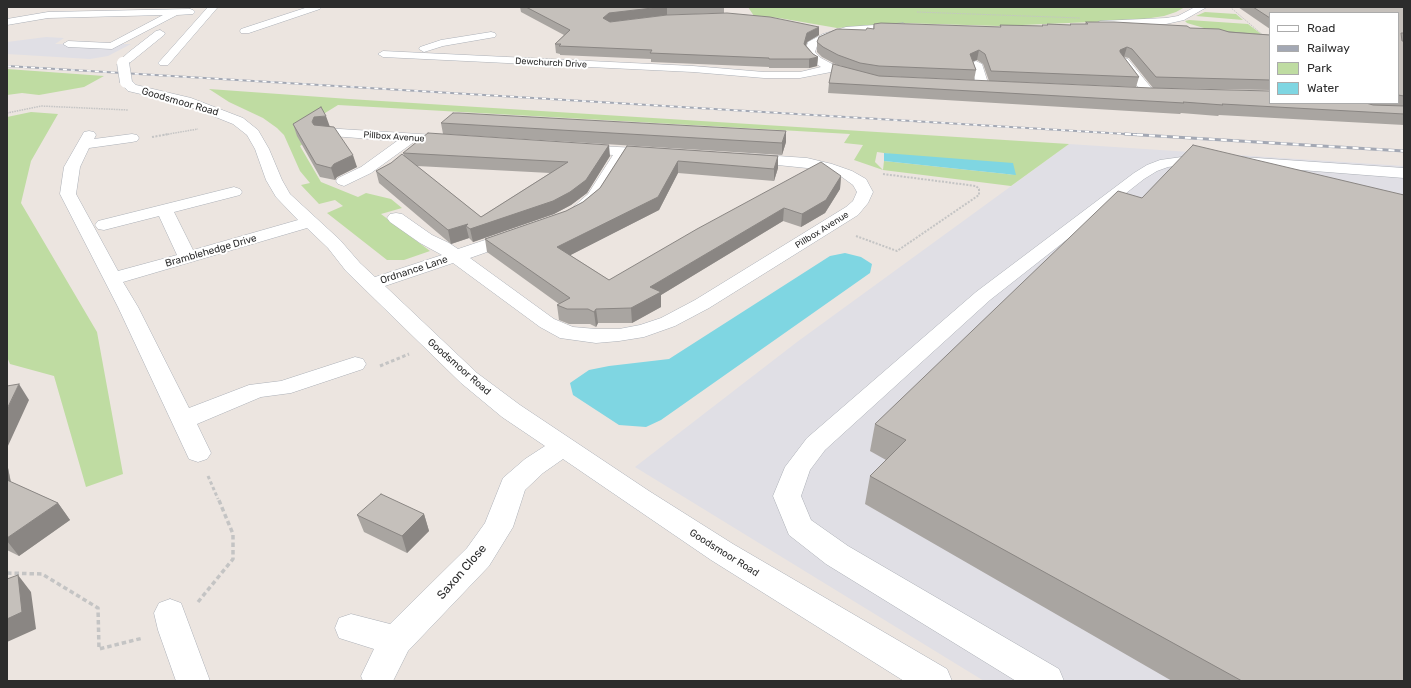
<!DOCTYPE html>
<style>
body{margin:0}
#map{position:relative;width:1411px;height:688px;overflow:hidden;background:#ece5e0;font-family:Rubik,sans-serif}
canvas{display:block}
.frame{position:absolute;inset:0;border:8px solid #2c2c2c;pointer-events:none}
.legend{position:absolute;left:1269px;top:12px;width:130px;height:92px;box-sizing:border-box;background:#fff;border:1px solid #ababab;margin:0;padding:5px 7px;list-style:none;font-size:12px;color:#2c2c2c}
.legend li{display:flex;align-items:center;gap:8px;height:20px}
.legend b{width:20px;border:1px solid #ababab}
</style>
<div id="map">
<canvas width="1411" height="688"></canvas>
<div class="frame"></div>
<ul class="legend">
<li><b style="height:5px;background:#fff"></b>Road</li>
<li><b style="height:5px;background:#a3a8b4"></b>Railway</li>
<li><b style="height:11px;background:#bfdca2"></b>Park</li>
<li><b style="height:11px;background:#7fd6e2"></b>Water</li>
</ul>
</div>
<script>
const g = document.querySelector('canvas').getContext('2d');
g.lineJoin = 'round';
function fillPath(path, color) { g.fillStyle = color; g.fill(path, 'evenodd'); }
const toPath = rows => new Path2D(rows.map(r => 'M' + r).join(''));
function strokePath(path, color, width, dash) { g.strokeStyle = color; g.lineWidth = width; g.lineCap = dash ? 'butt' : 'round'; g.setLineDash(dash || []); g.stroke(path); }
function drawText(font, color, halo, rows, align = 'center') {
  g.font = font + ' Rubik,sans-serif'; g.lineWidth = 4; g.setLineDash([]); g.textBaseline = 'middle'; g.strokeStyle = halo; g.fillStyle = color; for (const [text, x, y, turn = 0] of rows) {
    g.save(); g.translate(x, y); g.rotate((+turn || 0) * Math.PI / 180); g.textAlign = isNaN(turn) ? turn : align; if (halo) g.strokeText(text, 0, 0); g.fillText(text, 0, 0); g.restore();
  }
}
fillPath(toPath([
 [46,37,64,38,55,44,131,44,108,56,90,59,7,54,7,42],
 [1069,144,1404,166,1404,681,984,681,635,467,797,342]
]), '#e0dfe5');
fillPath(toPath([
 [748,7,1185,7,1176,12,1164,16,1138,20,999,26,902,23,837,28,779,18,754,16],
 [1205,12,1236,14,1243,20,1196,16],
 [1189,20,1248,24,1265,37,1214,31,1187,23,1185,21],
 [7,69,104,76,84,87,39,95,22,93,7,95],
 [209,89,349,99,1069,144,1011,186,883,170,854,160,863,145,844,143,850,134,338,105,304,126,317,134,300,146,321,182,358,197,366,193,391,199,402,208,381,214,430,251,404,260,387,260,327,213,343,206,335,200,319,204,301,185,310,183,300,171,284,135,277,128,263,118,229,102],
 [877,152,884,153,1016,175,884,161,883,170,875,162],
 [31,112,58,114,31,161,21,203,97,332,123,474,86,487,54,376,10,364,7,357,7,117]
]), '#bfdca2');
fillPath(toPath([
 [884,153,1013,163,1016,175,884,161],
 [845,253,861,257,872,264,870,273,661,420,646,427,619,425,573,395,570,383,589,370,609,366,669,359,830,256]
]), '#7fd6e2');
const minor = toPath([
 [208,7,218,7,168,65,160,65,158,63,160,61,208,7],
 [308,7,322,7,320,9,249,33,241,33,240,31,241,29,308,7],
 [1195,7,1207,7,1184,20,1166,24,1100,27,1095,24,1100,21,1166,18,1178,16,1195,7],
 [190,9,193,10,195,12,193,14,177,15,112,49,68,47,63,44,68,41,110,43,163,15,48,18,7,25,7,19,48,12,190,9],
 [903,23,908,26,906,28,847,33,831,38,817,46,815,52,821,58,836,66,863,75,865,77,863,79,859,81,831,72,800,78,764,78,693,72,383,57,378,54,383,51,693,66,764,72,800,72,821,67,813,62,805,52,808,42,823,34,846,27,903,23],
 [160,30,165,33,164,35,127,65,119,65,117,63,119,61,129,52,156,31,160,30],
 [491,32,495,33,496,35,495,37,443,46,424,52,419,49,420,47,441,40,491,32],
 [1124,58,1128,59,1153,90,1155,93,1153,96,1145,96,1118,61,1124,58],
 [976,61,982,64,989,86,987,89,979,89,977,86,970,64,976,61],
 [126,78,130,79,136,85,191,98,243,118,258,130,269,149,282,180,290,194,340,240,360,263,375,277,442,255,420,243,390,222,387,218,390,214,396,213,402,214,432,235,449,243,458,249,509,232,515,231,521,232,524,236,521,240,470,258,554,319,573,327,596,329,619,329,640,325,661,318,695,300,846,207,853,201,857,192,853,185,842,177,823,171,807,168,748,162,743,161,741,158,743,155,748,154,807,158,832,164,852,171,866,179,873,192,868,203,858,215,709,308,675,326,644,337,619,341,596,343,560,338,540,327,453,263,385,286,477,373,520,405,649,491,733,544,947,669,952,681,904,681,711,560,563,459,543,473,525,490,513,527,489,566,408,651,393,681,363,681,361,676,374,649,339,638,335,628,339,618,351,614,390,624,467,548,485,523,503,478,525,459,545,446,502,417,461,383,346,271,328,248,307,228,123,282,138,307,189,408,249,385,281,381,355,357,363,359,366,364,363,369,291,393,261,397,197,424,211,453,207,459,198,462,189,459,118,307,60,194,64,167,84,132,89,131,94,132,96,135,94,139,132,134,137,135,139,138,137,141,132,142,89,148,80,167,76,194,118,271,177,255,159,216,104,230,98,229,95,225,98,221,234,187,240,189,242,192,240,195,174,212,193,250,298,220,276,197,266,180,255,149,247,135,233,124,183,104,128,91,120,82,122,79,126,78],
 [324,128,451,136,456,137,458,140,456,143,451,144,414,142,371,173,344,186,338,184,336,181,338,178,361,167,397,141,319,135,317,132,319,129,324,128],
 [581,145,654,149,659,150,661,153,659,156,654,157,627,156,600,200,584,214,578,215,572,214,570,210,588,194,613,155,576,152,574,149,576,146,581,145],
 [1189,156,1207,156,1212,157,1214,160,1212,163,1207,164,1189,164,1168,167,1157,171,1144,179,990,300,825,450,810,470,801,496,811,520,848,546,1059,669,1064,681,1016,681,826,564,789,535,773,496,785,467,807,438,976,292,1134,173,1147,165,1160,160,1189,156],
 [1242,157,1404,168,1404,178,1237,165,1234,162,1237,159,1242,157],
 [170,599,181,603,210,681,176,681,158,630,154,613,159,603,170,599]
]);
strokePath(minor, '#acb0b7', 1);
strokePath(toPath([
 [1230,7,1264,36],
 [917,12,1080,18]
]), '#c4c4c4', 1, [1.5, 1]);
strokePath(toPath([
 [7,113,41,106,128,110],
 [163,135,198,129]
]), '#c4c4c4', 1.5, [1.5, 1]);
strokePath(toPath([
 [152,137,169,134],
 [856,236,897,251,979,195,979,189,976,186,883,174]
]), '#c4c4c4', 2, [2, 1.5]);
strokePath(toPath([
 [380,366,409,354],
 [208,476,218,499]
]), '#c4c4c4', 3, [3.5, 2.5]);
strokePath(toPath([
 [7,573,42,574,98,608,99,649,143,638],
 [198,602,233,559,233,534,218,498]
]), '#c4c4c4', 3.5, [4.5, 3]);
fillPath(minor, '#fff');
const railFar1 = toPath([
 [7,66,1142,135]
]);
const rail = toPath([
 [1125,134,1404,151]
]);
strokePath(railFar1, '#a3a8b4', 2);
strokePath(rail, '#a3a8b4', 3);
strokePath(railFar1, '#fff', 1.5, [4]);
strokePath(rail, '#fff', 2, [6]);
const minorBridge = toPath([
 [123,63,126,82]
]);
strokePath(minorBridge, '#acb0b7', 13, []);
strokePath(minorBridge, '#fff', 12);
fillPath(toPath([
 [520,7,724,7,724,13,667,15,609,22,819,35,807,42,806,45,813,54,818,57,817,66,809,68,769,68,769,67,651,62,651,59,560,55,560,54,556,53,555,44,564,35,521,12],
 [1238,7,1404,7,1404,125,1219,115,1218,116,1181,113,1180,114,828,93,829,83,842,66,837,65,822,57,817,52,817,42,873,29,874,24,1000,27,1000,25,1042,26,1042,25,1047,25,1047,24,1070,25,1070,24,1085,24,1086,22,1190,28,1270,35,1270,90,1153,88,1129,58,1124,57,1123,57,1139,77,1136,87,989,81,983,64,977,60,973,61,976,70,974,80,878,76,873,75,879,76,1270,103,1398,103,1398,13,1270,13,1270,29],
 [441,123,786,131,786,142,782,155,443,134],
 [293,124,330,126,357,167,337,177,335,180,320,177,297,136],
 [627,146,778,156,778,168,774,181,678,173,659,210,570,255,609,280,841,176,840,189,825,213,801,227,783,221,661,295,661,307,632,323,598,323,596,327,590,324,569,324,559,320,557,305,559,304,487,252,485,239,566,211,583,202,600,188],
 [403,153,610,156,587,193,571,205,554,214,473,242,469,238,451,244,379,183,376,171,391,163,404,155],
 [417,166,550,173,481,217],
 [875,424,1404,681,1172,681,865,504,870,476,886,460,870,451],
 [7,463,11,482,58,503,70,520,19,556,7,550],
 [424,514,429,531,407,553,364,532,357,515]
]), '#a9a5a1');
fillPath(toPath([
 [661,7,667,7,667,15,610,22,604,27,603,18,609,13],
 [819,27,819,35,807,42,804,53,804,44,807,33],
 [1127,47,1124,57,1117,60,1120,50],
 [979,50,977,60,969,63,970,54],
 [818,57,817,66,809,68,809,59],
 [326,116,330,127,316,133,312,122,314,117],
 [786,131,786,142,782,155,782,143],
 [609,145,610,156,587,193,571,205,554,214,473,242,470,229],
 [353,155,357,167,337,177,335,180,331,168,334,164],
 [778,156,778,168,774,181,774,169],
 [678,161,678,173,659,210,559,261,557,247],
 [841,176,840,189,825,213,801,227,802,214],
 [784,208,783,221,661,295,661,307,632,323,631,308,650,287],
 [468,224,466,226,469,238,451,244,448,230],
 [596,309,598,323,596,327,594,312],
 [19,384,29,400,7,448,7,409],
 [7,463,13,494,7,486],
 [58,503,70,520,19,556,7,541,7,538],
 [424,514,429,531,407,553,402,536],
 [18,575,31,592,36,629,7,642,7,619]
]), '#8a8683');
const building = toPath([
 [526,7,661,7,609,13,603,18,610,22,667,15,727,13,770,17,819,27,807,33,804,44,813,54,818,57,809,59,769,59,769,58,650,53,652,50,559,46,561,44,555,44,570,30,526,7],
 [1253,7,1404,7,1404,33,1401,33,1402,41,1404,41,1404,96,1398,95,1398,13,1270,13,1270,18,1253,7],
 [1086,22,1114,22,1187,26,1190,28,1219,29,1229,32,1270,35,1270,80,1156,77,1132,49,1127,47,1120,50,1120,52,1139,77,991,71,985,54,979,50,970,54,976,70,879,66,860,63,838,55,823,47,817,42,819,37,837,29,866,30,867,28,874,29,874,24,881,23,1001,27,1000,25,1043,26,1042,25,1048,25,1047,24,1071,25,1070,24,1088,24,1086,22],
 [833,64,879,76,1152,88,1270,91,1270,103,1366,103,1373,105,1404,106,1404,114,1222,104,1223,105,1183,102,1184,103,829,83,833,64],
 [321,107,326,116,314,117,312,122,314,125,334,127,353,155,334,164,331,168,316,164,293,124,321,107],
 [453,113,459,113,786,131,782,143,441,123,453,113],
 [428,133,609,145,586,180,570,192,553,201,470,229,466,226,468,224,448,230,376,171,391,163,402,154,481,217,568,162,403,153,428,133],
 [1193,145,1404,195,1404,681,1242,681,870,476,906,440,875,424,1118,191,1142,198,1193,145],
 [627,146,778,156,774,169,678,161,658,197,557,247,609,280,697,229,821,162,841,176,826,200,802,214,784,208,650,287,661,292,631,308,596,309,594,312,588,309,567,309,557,305,570,298,485,239,566,211,583,202,600,188,627,146],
 [19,384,7,409,7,386,19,384],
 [7,480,58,503,7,538,7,480],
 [381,494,424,514,402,536,357,515,381,494],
 [18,575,22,612,7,619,7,579,18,575]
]);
fillPath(building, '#c5c0bb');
strokePath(building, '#8a8683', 1);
drawText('9px', '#2c2c2c', '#fff', [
 ["Dewchurch Drive",551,63,3],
 ["Pillbox Avenue",394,137,4],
 ["Pillbox Avenue",822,230,-32]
]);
drawText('10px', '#2c2c2c', '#fff', [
 ["Goodsmoor Road",180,102,16],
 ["Bramblehedge Drive",211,251,-16],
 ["Ordnance Lane",414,270,-18],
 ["Goodsmoor Road",459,367,41],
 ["Goodsmoor Road",724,553,32]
]);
drawText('12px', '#2c2c2c', '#fff', [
 ["Saxon Close",462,572,-49]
]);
</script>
